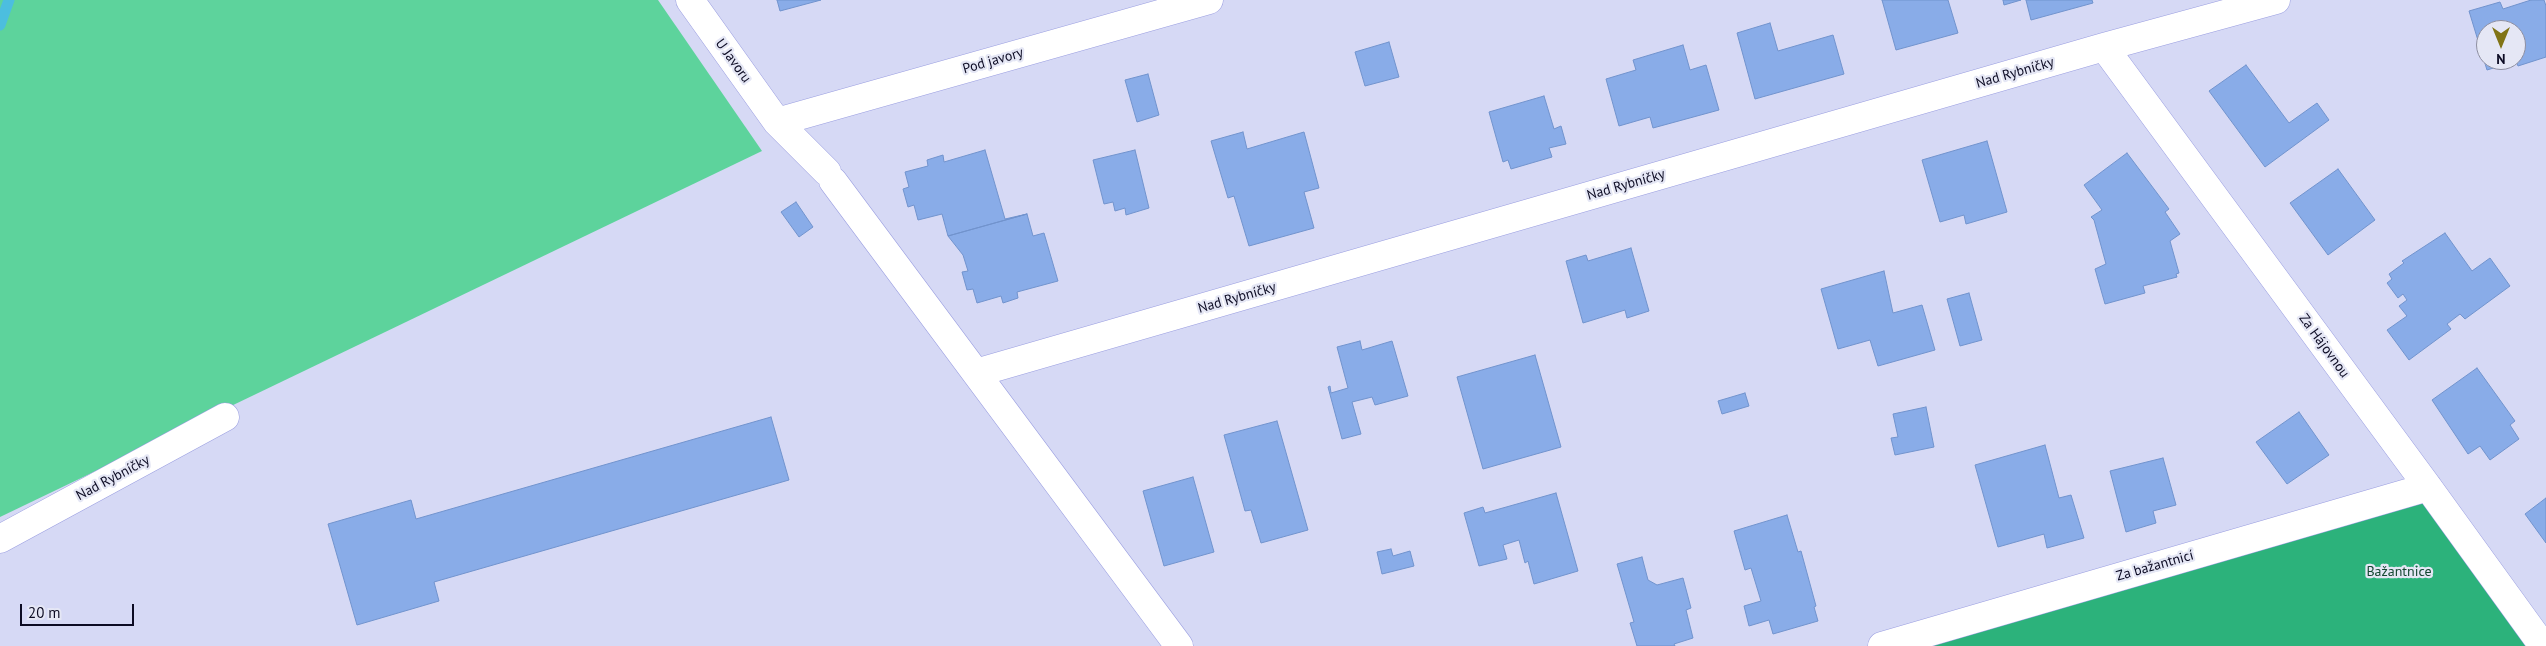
<!DOCTYPE html>
<meta charset="utf-8">
<style>
body{margin:0}
#map{position:relative;width:2546px;height:646px;overflow:hidden;background:#d6d9f5;font-family:"PT Sans",sans-serif}
canvas{display:block}
.north{position:absolute;left:2476px;top:20px;width:50px;height:50px;box-sizing:border-box;background:#e5e7f5;border:1px solid #8e8fa1;border-radius:50%;rotate:180deg;font-size:14px;font-weight:700;line-height:20px;text-align:center;color:#0c0b23}
.north::after{content:'';display:block;margin:auto;width:18px;height:22px;background:#817416;clip-path:polygon(50% 0,100% 100%,50% 72%,0 100%)}
.scale{position:absolute;left:20px;top:604px;width:114px;height:22px;box-sizing:border-box;border:2px solid #0c0b23;border-top:0;padding-left:6px;font-size:15px;line-height:18px;white-space:nowrap;color:#0c0b23;-webkit-text-stroke:4px #e5e7f5;paint-order:stroke}
</style>
<div id="map">
<canvas width="2546" height="646"></canvas>
<div class="north">N</div>
<div class="scale">20 m</div>
</div>
<script>
const g = document.querySelector('canvas').getContext('2d');
g.lineJoin = 'round';
function fillPath(path, color) { g.fillStyle = color; g.fill(path, 'evenodd'); }
const toPath = rows => new Path2D(rows.map(r => 'M' + r).join(''));
function strokePath(path, color, width, dash) { g.strokeStyle = color; g.lineWidth = width; g.lineCap = dash ? 'butt' : 'round'; g.setLineDash(dash || []); g.stroke(path); }
function drawText(font, color, halo, rows, align = 'center') {
  g.font = font + ' "PT Sans",sans-serif'; g.lineWidth = 4.5; g.setLineDash([]); g.textBaseline = 'middle'; g.strokeStyle = halo; g.fillStyle = color; for (const [text, x, y, turn = 0] of rows) {
    g.save(); g.translate(x, y); g.rotate((+turn || 0) * Math.PI / 180); g.textAlign = isNaN(turn) ? turn : align; if (halo) g.strokeText(text, 0, 0); g.fillText(text, 0, 0); g.restore();
  }
}
fillPath(toPath([
 [0,0,658,0,762,151,0,517]
]), '#5dd39c');
fillPath(toPath([
 [2428,487,2543,646,1882,646]
]), '#2cb27b');
strokePath(toPath([
 [0,25,9,0]
]), '#4cbedf', 11);
const building = toPath([
 [777,0,821,0,780,11,777,0],
 [1882,0,1948,0,1958,33,1896,50,1882,0],
 [2003,0,2021,0,2004,5,2003,0],
 [2026,0,2092,0,2093,3,2031,20,2026,0],
 [2531,0,2544,0,2546,6,2546,57,2518,66,2516,61,2487,70,2469,11,2500,2,2503,9,2531,0],
 [2486,30,2516,30,2516,60,2486,60,2486,30],
 [1770,23,1778,51,1833,35,1844,74,1755,99,1737,33,1770,23],
 [1389,42,1399,77,1365,86,1355,52,1389,42],
 [1683,45,1690,70,1706,65,1719,110,1653,128,1650,117,1619,126,1606,79,1636,70,1633,60,1683,45],
 [2246,65,2289,123,2317,103,2329,120,2265,167,2209,91,2246,65],
 [1148,74,1159,115,1137,122,1125,80,1148,74],
 [1544,96,1554,129,1561,126,1566,144,1549,148,1552,157,1511,169,1508,160,1503,162,1489,112,1544,96],
 [1243,132,1247,149,1304,132,1319,188,1304,192,1314,228,1249,246,1234,196,1228,198,1211,141,1243,132],
 [1987,141,2007,212,1966,224,1964,215,1940,222,1922,160,1987,141],
 [985,150,1005,219,1027,214,948,236,942,214,918,220,914,205,908,207,903,189,909,187,905,172,928,166,927,160,943,155,944,162,985,150],
 [1135,150,1149,208,1126,215,1125,208,1115,211,1113,202,1104,204,1093,160,1135,150],
 [2127,153,2169,209,2165,212,2180,234,2170,241,2179,273,2176,274,2177,277,2143,286,2145,293,2105,304,2095,269,2106,264,2094,220,2091,217,2102,210,2084,185,2127,153],
 [2338,169,2375,220,2328,255,2290,203,2338,169],
 [796,202,813,227,799,237,781,212,796,202],
 [1027,214,1033,236,1044,233,1058,281,1017,292,1018,298,1003,303,1001,296,977,303,973,289,967,290,962,272,968,271,963,255,948,236,1027,214],
 [2445,233,2472,271,2490,258,2510,286,2465,319,2460,314,2447,324,2451,329,2409,360,2387,330,2407,316,2399,306,2407,300,2403,294,2398,298,2387,283,2392,279,2389,274,2404,263,2402,261,2445,233],
 [1631,248,1649,311,1627,318,1625,310,1583,323,1566,261,1586,255,1588,261,1631,248],
 [1884,271,1893,313,1922,305,1935,350,1878,366,1870,340,1838,349,1821,289,1884,271],
 [1969,293,1982,340,1960,346,1947,299,1969,293],
 [1360,341,1362,350,1392,341,1408,396,1375,405,1372,397,1352,402,1361,434,1342,439,1328,387,1330,386,1331,393,1348,388,1337,347,1360,341],
 [1535,355,1561,447,1483,469,1457,377,1535,355],
 [2477,368,2515,421,2510,425,2519,439,2490,460,2480,446,2468,454,2432,400,2477,368],
 [1745,393,1749,406,1722,414,1718,401,1745,393],
 [1926,407,1934,447,1895,455,1891,438,1898,437,1893,414,1926,407],
 [2299,412,2329,455,2287,484,2256,442,2299,412],
 [771,417,789,480,434,582,439,601,357,625,328,524,411,500,416,519,771,417],
 [1277,421,1308,530,1261,543,1251,510,1245,511,1224,435,1277,421],
 [2045,445,2059,498,2071,495,2084,538,2047,548,2044,534,1998,547,1975,465,2045,445],
 [2163,458,2176,505,2153,511,2156,523,2126,532,2110,471,2163,458],
 [1193,477,1214,552,1164,566,1143,491,1193,477],
 [1556,493,1578,571,1534,584,1528,561,1525,563,1519,540,1503,545,1507,559,1479,566,1464,513,1483,507,1485,513,1556,493],
 [2546,498,2546,543,2525,514,2546,498],
 [1787,515,1798,552,1801,551,1816,606,1814,607,1818,621,1773,634,1769,620,1749,626,1744,606,1761,601,1751,568,1745,570,1734,531,1787,515],
 [1391,549,1393,556,1410,551,1414,566,1382,574,1377,552,1391,549],
 [1642,557,1648,580,1657,585,1683,578,1691,608,1686,610,1693,638,1674,644,1675,646,1637,646,1630,623,1634,622,1617,564,1642,557]
]);
fillPath(building, '#89ace8');
strokePath(building, '#7193cd', 1);
const minor = toPath([
 [690,0,777,122,827,172],
 [2104,47,2428,487,2543,646],
 [777,122,1209,0],
 [833,181,1179,646],
 [976,373,2104,47,2276,0],
 [0,539,225,417],
 [1882,646,2428,487]
]);
strokePath(minor, '#9a9ee0', 29);
strokePath(minor, '#fff', 28);
drawText('14px', '#0c0b23', '#e5e7f5', [
 ["U Javoru",733,61,54],
 ["Pod javory",993,61,-16],
 ["Nad Rybníčky",2015,73,-16],
 ["Nad Rybníčky",1626,185,-16],
 ["Nad Rybníčky",1237,298,-16],
 ["Za Hájovnou",2324,346,54],
 ["Nad Rybníčky",113,478,-28],
 ["Za bažantnicí",2155,566,-16]
]);
drawText('14px', '#144731', '#e5e7f5', [
 ["Bažantnice",2399,572]
]);
</script>
